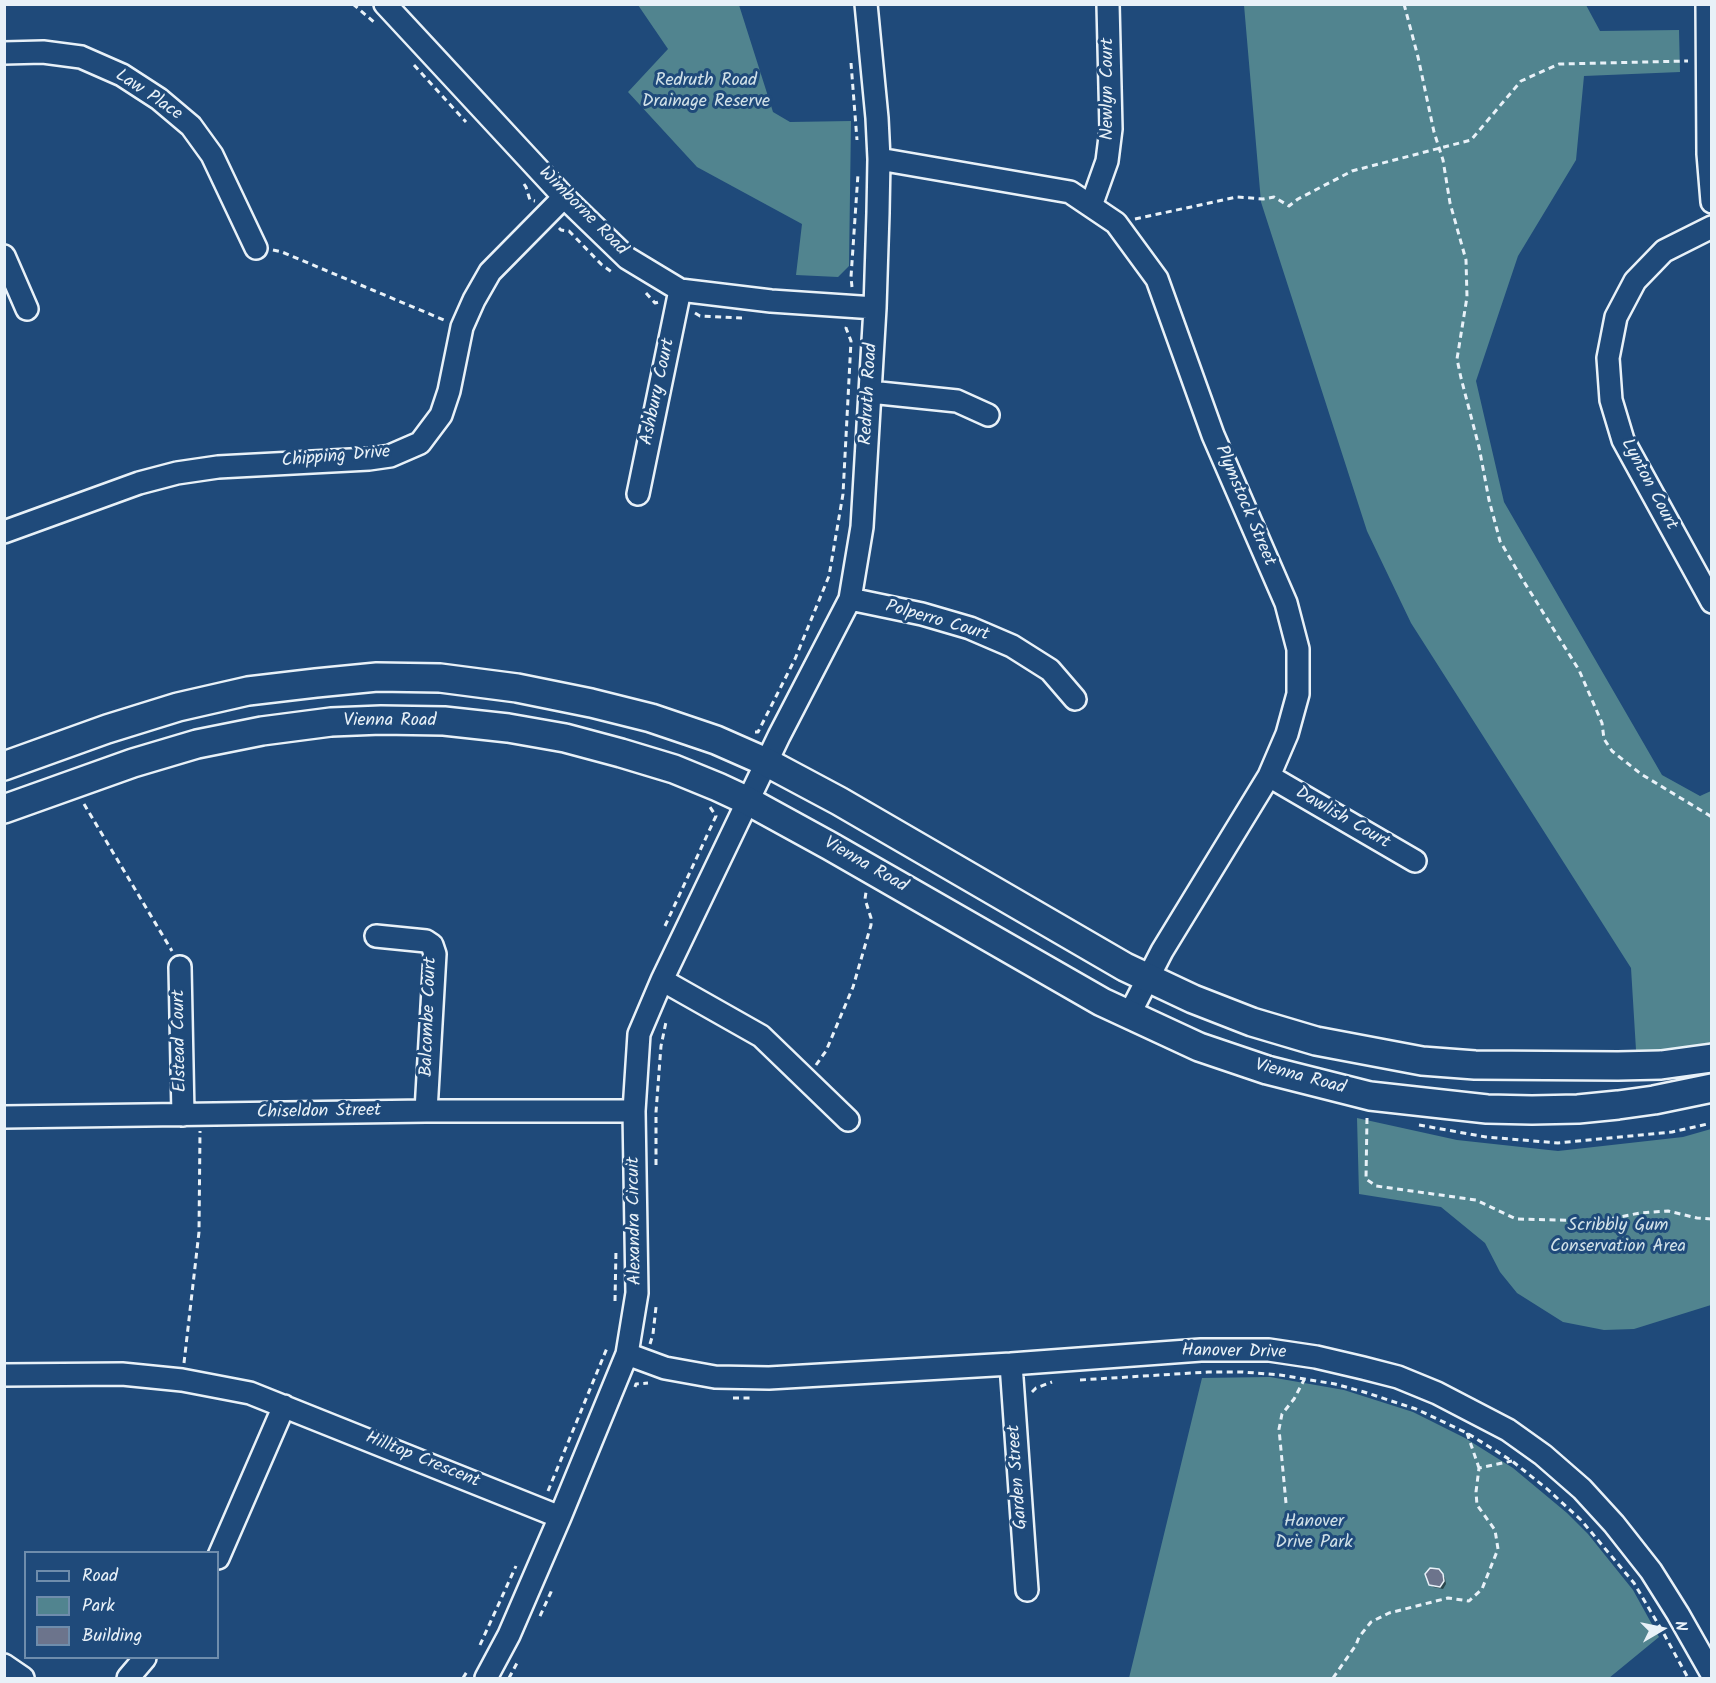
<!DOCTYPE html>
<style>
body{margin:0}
#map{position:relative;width:1716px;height:1683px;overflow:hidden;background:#1f4a7a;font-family:Kalam,sans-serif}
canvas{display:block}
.frame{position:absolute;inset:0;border:6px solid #e8f1f8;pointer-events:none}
.legend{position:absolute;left:24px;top:1551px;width:195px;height:108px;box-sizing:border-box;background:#1f4a7a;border:2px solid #6f8dac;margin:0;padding:8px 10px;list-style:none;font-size:18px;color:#e8f1f8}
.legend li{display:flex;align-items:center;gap:12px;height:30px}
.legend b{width:30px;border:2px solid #6f8dac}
.north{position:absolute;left:1632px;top:1599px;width:60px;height:60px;-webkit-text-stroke:4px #1f4a7a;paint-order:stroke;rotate:81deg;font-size:16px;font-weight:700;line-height:24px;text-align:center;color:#e8f1f8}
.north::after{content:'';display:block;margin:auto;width:21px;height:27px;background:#e8f1f8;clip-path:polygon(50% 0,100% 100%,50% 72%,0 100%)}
</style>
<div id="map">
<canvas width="1716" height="1683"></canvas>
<div class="frame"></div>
<ul class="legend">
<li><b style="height:8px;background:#1f4a7a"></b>Road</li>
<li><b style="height:16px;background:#51848f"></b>Park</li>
<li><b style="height:16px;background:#6c748c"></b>Building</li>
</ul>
<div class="north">N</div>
</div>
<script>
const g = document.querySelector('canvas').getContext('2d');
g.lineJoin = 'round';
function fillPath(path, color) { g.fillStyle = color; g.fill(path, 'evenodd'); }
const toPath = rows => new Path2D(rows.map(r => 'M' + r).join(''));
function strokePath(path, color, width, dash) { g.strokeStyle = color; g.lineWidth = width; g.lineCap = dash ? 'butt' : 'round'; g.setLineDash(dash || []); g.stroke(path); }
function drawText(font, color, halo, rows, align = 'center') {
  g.font = font + ' Kalam,sans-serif'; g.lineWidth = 6; g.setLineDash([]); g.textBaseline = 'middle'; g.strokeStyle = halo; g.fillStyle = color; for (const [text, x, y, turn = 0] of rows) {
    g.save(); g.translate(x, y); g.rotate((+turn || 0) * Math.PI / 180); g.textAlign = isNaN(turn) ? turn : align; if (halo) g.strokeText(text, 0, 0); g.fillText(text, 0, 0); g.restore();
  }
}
fillPath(toPath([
 [638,5,739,5,773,112,790,122,851,121,849,266,838,277,796,275,802,224,697,167,628,92,668,49],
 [1244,5,1586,5,1600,31,1679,30,1680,72,1584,76,1576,160,1518,256,1476,381,1504,502,1662,775,1700,796,1711,791,1711,1043,1670,1050,1636,1050,1631,968,1411,623,1367,531,1261,202],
 [1357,1118,1457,1140,1558,1151,1683,1137,1711,1129,1711,1305,1634,1329,1604,1330,1563,1322,1517,1293,1500,1272,1485,1243,1441,1207,1359,1194],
 [1270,1377,1344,1390,1413,1412,1465,1438,1513,1468,1567,1513,1588,1534,1633,1590,1659,1637,1609,1678,1129,1678,1202,1378]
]), '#51848f');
fillPath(toPath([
 [1438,1570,1445,1578,1446,1584,1443,1589,1433,1587,1431,1584]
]), '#0007');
const building = toPath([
 [1430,1568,1439,1569,1443,1574,1444,1581,1440,1587,1429,1585,1425,1574,1430,1568]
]);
fillPath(building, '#6c748c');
strokePath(building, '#e8f1f8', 1.5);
const minor = toPath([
 [385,4,564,197,627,258,680,290,771,301,875,308],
 [1707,4,1708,154,1712,202],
 [4,53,43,52,81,57,122,75,159,99,191,126,212,155,256,248],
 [879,159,1070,192,1116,223,1157,279,1213,435,1286,603,1298,649,1298,694,1287,734,1269,776,1162,951,1129,1015],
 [1091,206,1107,161,1111,129,1108,4],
 [1712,227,1664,251,1635,281,1616,317,1608,358,1611,400,1623,440,1712,602],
 [4,256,27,309],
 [870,392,957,401,988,415],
 [638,494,680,290],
 [4,532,139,483,177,473,218,467,369,459,390,456,420,443,441,415,449,391,462,327,474,300,490,272,564,197],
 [850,599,922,614,970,628,1012,646,1050,670,1075,699],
 [1269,776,1415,861],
 [376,936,426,941,432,945,435,954,426,1111],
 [180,967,183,1115],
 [662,980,761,1036,848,1120],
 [4,1117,426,1111,634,1111],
 [627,1354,665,1368,715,1377,769,1378,1011,1364,1201,1350,1269,1350,1316,1357,1363,1368,1398,1377,1437,1393,1508,1430,1543,1455,1582,1489,1614,1524,1651,1571,1678,1614,1712,1674],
 [1011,1364,1027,1590],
 [4,1375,122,1374,182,1380,250,1393,560,1517],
 [218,1558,284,1406],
 [4,1665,23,1678],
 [128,1678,145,1658],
 [486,1678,509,1635,560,1517,627,1354,637,1293,634,1111,639,1034,662,980,779,736,850,599,862,527,875,308,878,213,879,159,877,118,866,4]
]);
const major = toPath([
 [4,766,107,729,178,707,248,691,316,683,377,677,440,678,517,688,591,703,651,718,716,740,766,762,839,801,1125,967,1193,999,1252,1022,1316,1041,1422,1061,1475,1065,1618,1066,1661,1065,1712,1058],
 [4,809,133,763,197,744,262,731,331,722,381,720,444,721,508,728,565,738,621,753,674,769,718,787,748,801,830,846,1102,1002,1199,1047,1267,1070,1370,1096,1487,1109,1532,1110,1578,1109,1618,1105,1654,1100,1712,1088]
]);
strokePath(minor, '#e8f1f8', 26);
strokePath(major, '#e8f1f8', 32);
strokePath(toPath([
 [353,4,375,23],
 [1404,4,1418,57,1434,132,1443,160,1450,203,1466,260,1467,297,1457,359,1461,378,1479,447,1489,500,1500,541,1521,577,1579,670,1602,723,1604,739,1612,751,1641,774,1712,817],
 [851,63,857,140],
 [414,65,466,122],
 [524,184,526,187,530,200,535,201],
 [1135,219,1237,197,1263,199,1274,197,1289,206,1298,199,1352,171,1471,140,1521,81,1559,64,1688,61],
 [559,228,561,230,569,231,602,265,612,272],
 [273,250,282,252,444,320],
 [852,287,851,277,858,174],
 [646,293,655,303,659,302],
 [695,313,700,316,742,318],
 [755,732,758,732,795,659,829,576,843,494,851,341,846,328,847,325],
 [84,804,172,951],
 [665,926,716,816,710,807],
 [816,1065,826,1051,853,987,871,925,871,918,865,899,866,892],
 [1367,1118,1366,1179,1376,1186,1476,1200,1516,1219,1599,1221,1640,1213,1668,1211,1697,1218,1712,1219],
 [1419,1125,1486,1137,1558,1143,1672,1132,1712,1123],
 [656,1165,656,1112,661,1046,666,1022],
 [615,1301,616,1250],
 [650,1344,653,1334,656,1307],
 [184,1363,199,1232,200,1131],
 [1080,1380,1208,1372,1243,1372,1280,1375,1335,1384,1364,1392,1416,1409,1467,1433,1512,1461,1546,1488,1581,1520,1634,1583,1664,1634,1688,1678],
 [635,1387,636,1384,648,1383],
 [1032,1392,1036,1388,1052,1382],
 [733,1398,751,1398],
 [1467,1433,1479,1468],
 [548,1491,607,1348],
 [1286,1503,1279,1429,1282,1414,1294,1399,1304,1380],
 [540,1616,551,1592,552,1587],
 [480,1645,516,1566],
 [463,1678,468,1670],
 [509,1678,517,1663],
 [1333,1678,1356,1645,1359,1637,1371,1622,1389,1613,1448,1598,1469,1601,1482,1589,1498,1549,1495,1530,1477,1505,1476,1492,1479,1468,1512,1461]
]), '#e8f1f8', 3, [6, 4.5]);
strokePath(minor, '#1f4a7a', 21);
strokePath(major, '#1f4a7a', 27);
drawText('18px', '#d1e1e8', '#1f4a7a', [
 ["Redruth Road",706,82],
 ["Drainage Reserve",706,103],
 ["Scribbly Gum",1618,1227],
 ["Conservation Area",1618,1248],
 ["Hanover",1314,1523],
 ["Drive Park",1314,1544]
]);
drawText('18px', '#e8f1f8', '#1f4a7a', [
 ["Newlyn Court",1109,89,-90],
 ["Law Place",148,96,34],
 ["Wimborne Road",582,212,45],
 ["Ashbury Court",659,392,-78],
 ["Redruth Road",870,394,-87],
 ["Chipping Drive",336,458,-5],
 ["Lynton Court",1648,485,62],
 ["Plymstock Street",1244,506,67],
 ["Polperro Court",937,622,16],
 ["Vienna Road",390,722],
 ["Dawlish Court",1342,819,30],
 ["Vienna Road",865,866,30],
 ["Balcombe Court",430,1017,-88],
 ["Elstead Court",181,1041,-91],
 ["Vienna Road",1300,1078,15],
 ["Chiseldon Street",319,1113,-1],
 ["Alexandra Circuit",636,1221,-91],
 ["Hanover Drive",1234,1353,1],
 ["Hilltop Crescent",422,1461,22],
 ["Garden Street",1019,1477,-94]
]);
</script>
